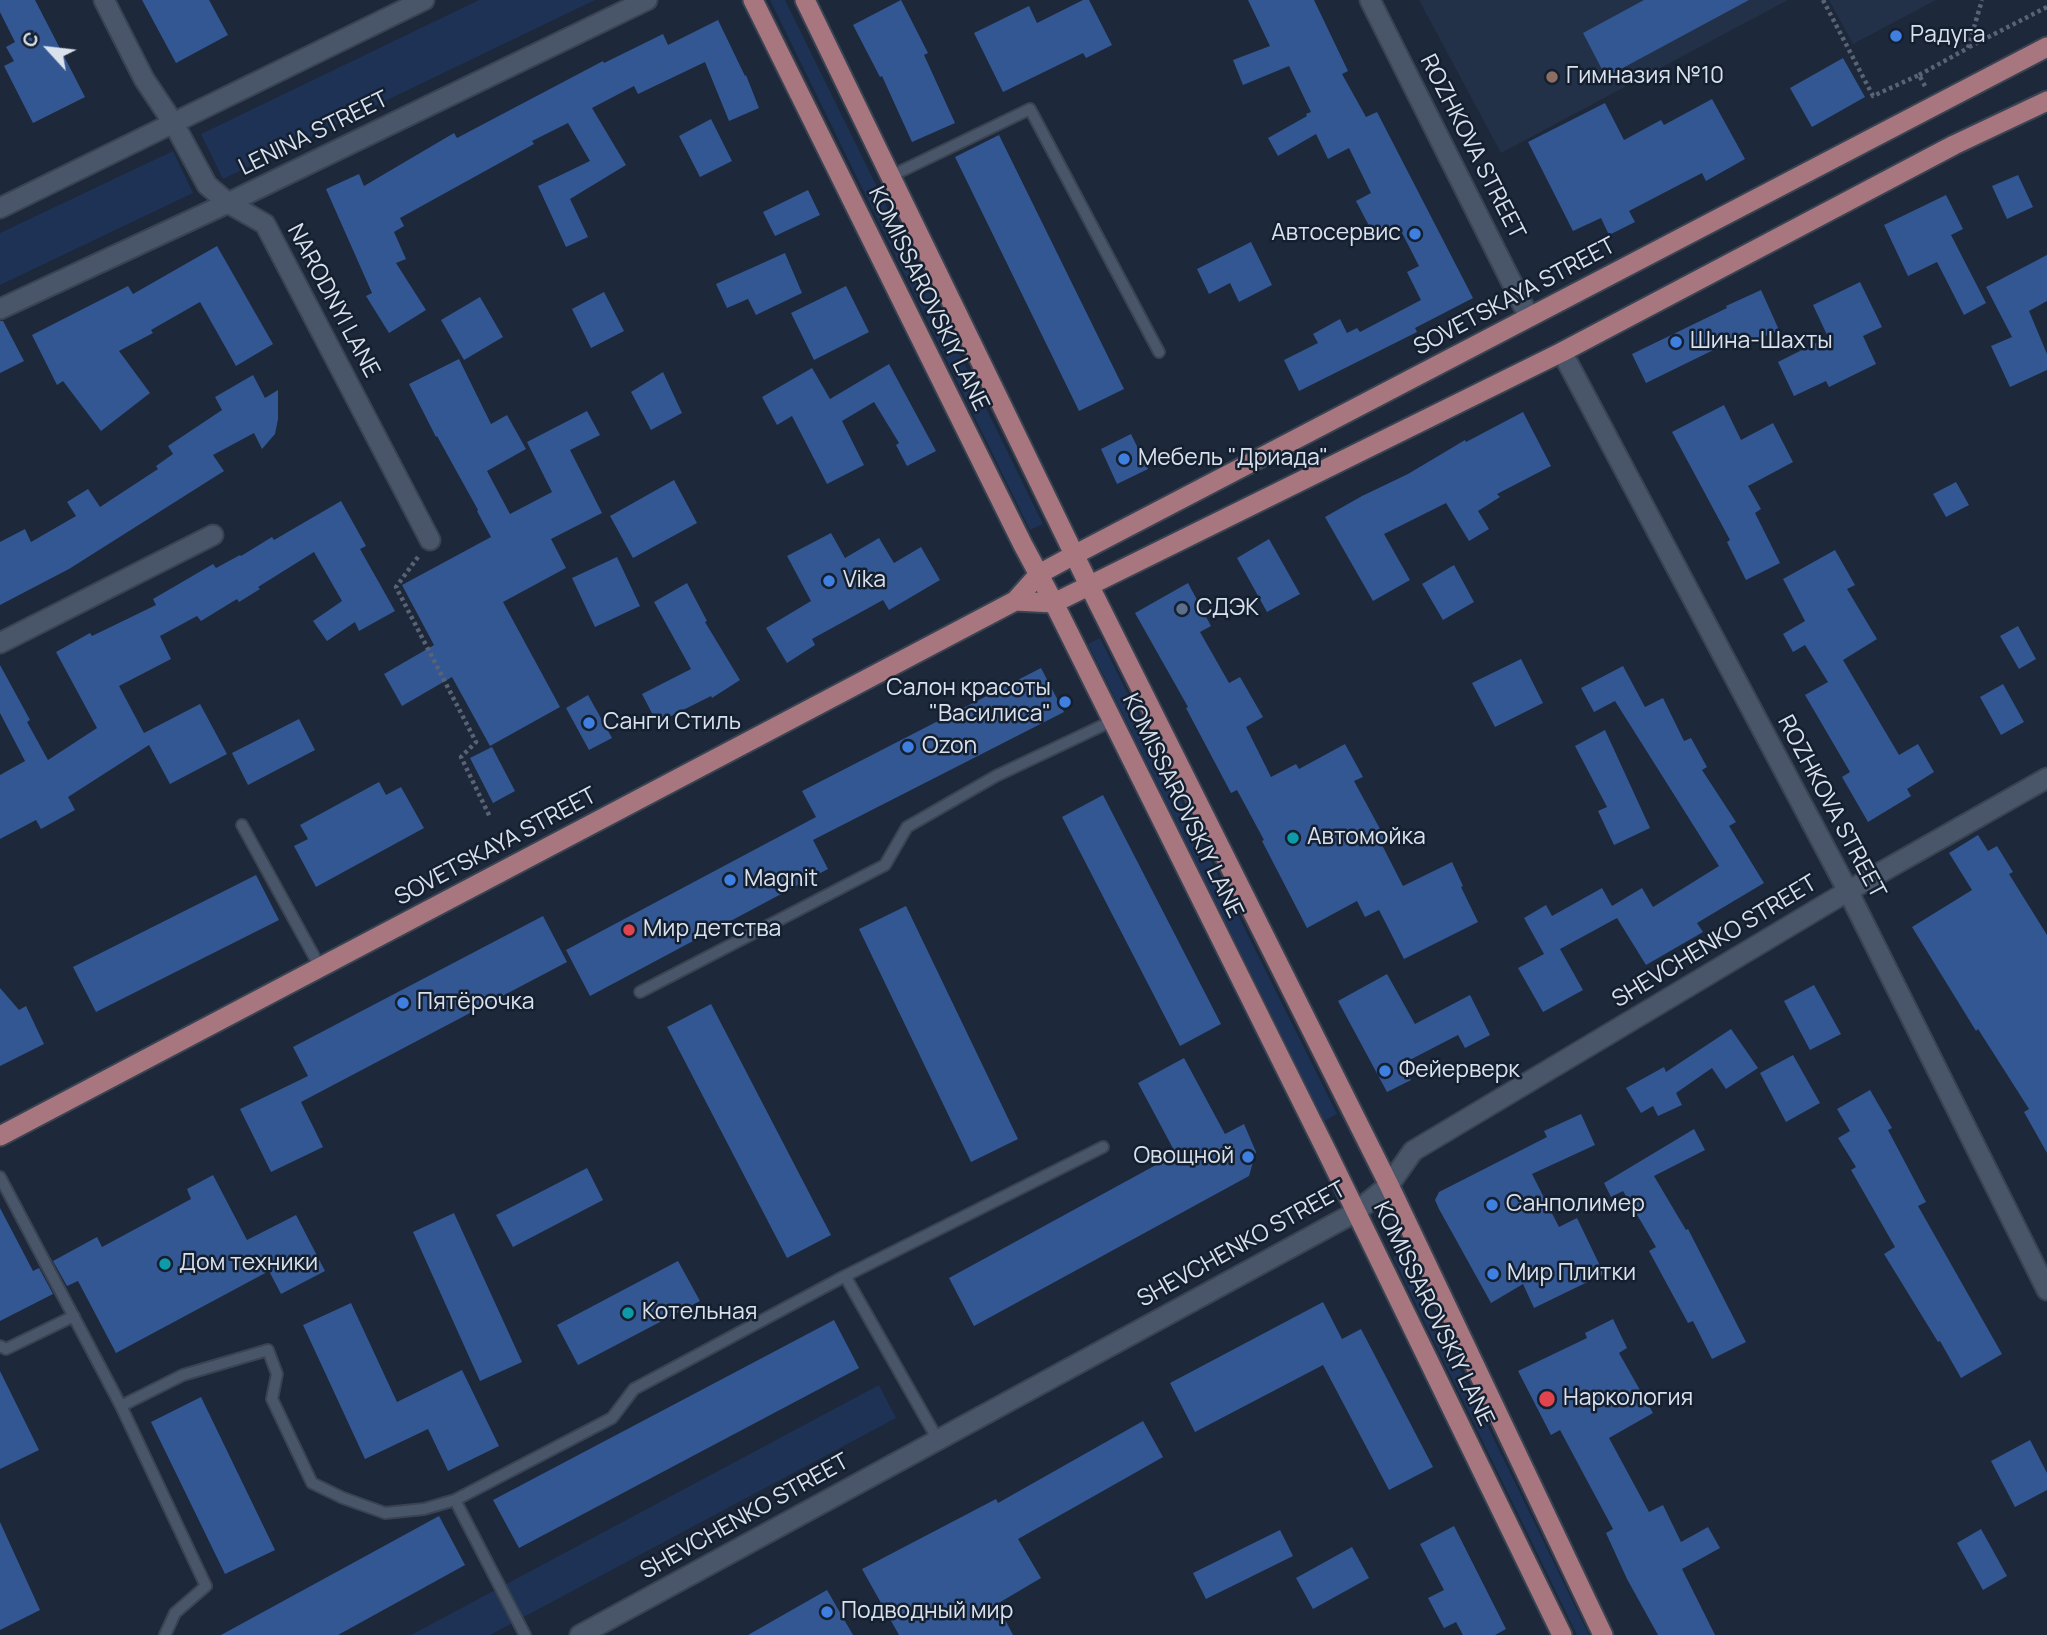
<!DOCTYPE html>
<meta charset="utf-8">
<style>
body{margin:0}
#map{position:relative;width:2047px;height:1635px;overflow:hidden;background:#1d283a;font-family:Manrope,sans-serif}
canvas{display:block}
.north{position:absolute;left:14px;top:14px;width:70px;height:70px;-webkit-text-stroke:5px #141f30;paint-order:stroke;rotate:297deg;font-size:19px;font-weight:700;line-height:28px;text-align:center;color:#d9e1ed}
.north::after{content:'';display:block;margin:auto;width:24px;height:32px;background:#d9e1ed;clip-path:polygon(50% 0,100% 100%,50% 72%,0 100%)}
</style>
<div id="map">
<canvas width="2047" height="1635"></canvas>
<div class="north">С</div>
</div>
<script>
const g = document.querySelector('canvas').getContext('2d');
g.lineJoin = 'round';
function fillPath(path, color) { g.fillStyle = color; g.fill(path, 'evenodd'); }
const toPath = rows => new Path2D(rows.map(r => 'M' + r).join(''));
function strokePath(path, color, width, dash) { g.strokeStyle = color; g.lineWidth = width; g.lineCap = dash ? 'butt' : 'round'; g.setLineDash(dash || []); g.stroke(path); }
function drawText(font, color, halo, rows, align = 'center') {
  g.font = font + ' Manrope,sans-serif'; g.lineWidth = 5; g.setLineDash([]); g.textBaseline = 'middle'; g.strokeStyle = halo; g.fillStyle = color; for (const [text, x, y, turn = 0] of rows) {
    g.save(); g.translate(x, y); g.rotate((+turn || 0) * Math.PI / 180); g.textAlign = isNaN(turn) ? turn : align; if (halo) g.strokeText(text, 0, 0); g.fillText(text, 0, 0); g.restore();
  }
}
fillPath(toPath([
 [1419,0,1788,0,1501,153],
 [1829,0,1936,0,1853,44]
]), '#223148');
fillPath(toPath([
 [479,0,595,0,223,179,201,134],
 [770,0,785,0,1043,524,1030,530],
 [173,151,193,193,0,285,0,233],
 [1100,638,1337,1114,1324,1121,1088,644],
 [1403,1252,1589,1635,1577,1635,1393,1257],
 [879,1385,896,1418,490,1635,411,1635]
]), '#1d3255');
fillPath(toPath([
 [0,0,35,0,85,97,33,123,4,66,14,61,6,47,15,42,0,12],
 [142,0,209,0,228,35,176,63],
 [901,0,928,53,924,55,955,123,912,142,882,76,880,77,853,25],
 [1083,0,1089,0,1112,45,1086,58,1083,53,1003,92,974,33,1029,6,1037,23],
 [1248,0,1314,0,1348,71,1342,74,1366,117,1377,112,1473,298,1415,328,1417,332,1299,391,1284,360,1318,343,1313,334,1340,319,1347,333,1357,328,1360,332,1421,300,1407,272,1419,266,1399,227,1376,239,1356,201,1371,193,1349,148,1328,159,1316,134,1278,156,1268,138,1307,116,1306,114,1311,112,1289,66,1243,85,1233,60,1270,46],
 [1644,0,1749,0,1606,77,1583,33],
 [718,20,745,76,746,75,759,108,729,121,705,62,638,94,634,86,592,108,626,165,570,199,588,237,566,247,538,186,590,161,568,123,532,141,534,144,400,218,404,226,394,232,406,259,396,263,426,310,389,333,366,296,372,293,326,189,359,174,364,186,454,133,457,138,603,61,604,63,663,34,668,45],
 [1843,58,1865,97,1812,127,1790,88],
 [1712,99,1745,159,1706,181,1702,173,1629,211,1635,222,1609,235,1601,218,1573,231,1528,142,1605,103,1624,140,1661,120,1664,125],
 [711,119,732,161,700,177,679,136],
 [999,135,1124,389,1079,411,955,157],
 [2018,175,2033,207,2007,219,1992,186],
 [808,190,820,215,775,236,763,212],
 [1946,195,1963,229,1951,235,1986,303,1964,315,1937,262,1908,276,1884,225],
 [1251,242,1272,285,1239,302,1230,283,1209,294,1197,269],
 [217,246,273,344,236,366,200,302,151,330,153,333,119,351,150,393,101,431,63,381,57,385,32,335,128,286,133,294],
 [785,253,802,293,756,315,748,299,727,308,716,284],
 [2047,255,2047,301,2029,311,2047,354,2047,370,2010,387,1991,346,2012,337,1986,287],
 [1860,282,1882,327,1863,336,1876,364,1829,387,1826,381,1794,396,1778,362,1828,337,1813,305],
 [846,286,869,332,814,360,791,313],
 [1761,290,1779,330,1744,346,1740,337,1646,383,1632,354,1727,308,1726,306],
 [604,292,624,331,591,348,572,309],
 [480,297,503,337,464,360,441,320],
 [0,321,3,321,24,361,0,373],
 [459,359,491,424,507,415,526,449,487,471,510,514,552,492,527,442,587,411,600,435,570,450,602,513,551,539,566,568,503,602,560,707,490,746,452,677,402,706,384,674,434,645,402,585,491,537,477,511,478,510,437,436,436,437,409,384],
 [889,364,936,451,907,466,896,445,899,443,874,402,842,421,864,465,827,484,792,416,777,425,762,397,812,368,830,399],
 [663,372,682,413,651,430,631,392],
 [253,375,265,398,278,390,278,419,275,434,262,449,254,433,213,455,224,471,69,569,0,605,0,542,25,529,31,542,76,516,67,502,88,489,100,507,158,469,156,466,173,454,168,446,222,410,215,397],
 [1724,405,1741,440,1773,423,1793,462,1748,486,1761,509,1755,513,1780,563,1746,580,1727,542,1730,540,1672,432],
 [1523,412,1551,466,1497,494,1500,497,1478,511,1489,529,1469,541,1446,503,1384,534,1410,580,1373,601,1325,517,1362,496,1408,474,1465,440,1466,442],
 [1131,434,1148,469,1117,484,1101,449],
 [674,480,697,523,633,558,610,516],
 [1956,482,1969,505,1946,517,1933,494],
 [341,501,366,546,360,549,395,611,359,631,355,622,327,641,313,621,342,601,314,552,258,587,260,589,239,602,237,599,201,621,197,616,160,636,171,659,119,686,144,733,200,704,227,754,170,784,149,745,68,797,75,810,41,829,36,820,0,839,0,775,25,761,0,713,0,665,30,720,27,722,48,760,97,728,56,652,90,633,92,636,156,605,153,599,213,564,216,568,240,555,241,556,272,537,274,540],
 [831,533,845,558,879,538,894,563,921,547,940,580,889,610,883,600,812,639,815,645,787,663,766,628,811,601,787,556],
 [1269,539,1300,594,1267,612,1237,558],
 [1835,550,1855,585,1847,589,1877,639,1843,660,1899,755,1918,744,1934,772,1907,789,1911,796,1868,822,1842,777,1850,772,1805,695,1828,682,1805,645,1793,652,1783,634,1805,621,1783,579],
 [617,557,640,606,595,627,572,578],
 [1454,565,1474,602,1443,620,1422,584],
 [687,583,707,621,705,622,740,680,712,698,711,696,657,723,642,694,691,669,654,602],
 [1188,583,1211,626,1200,632,1229,683,1240,677,1263,717,1246,727,1271,777,1296,764,1299,769,1345,744,1363,777,1354,781,1386,840,1381,843,1403,886,1452,862,1463,886,1461,887,1478,922,1404,959,1379,910,1365,917,1357,901,1307,928,1262,841,1264,840,1237,790,1231,793,1186,708,1188,707,1135,613],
 [2018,626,2036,659,2019,669,2000,636],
 [1521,659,1543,703,1495,727,1472,683],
 [1623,666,1645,707,1663,698,1684,741,1691,738,1707,767,1702,770,1736,822,1729,826,1764,883,1697,923,1703,932,1646,965,1617,918,1560,949,1583,990,1543,1012,1518,968,1544,954,1524,918,1546,905,1552,916,1602,888,1612,906,1642,888,1653,907,1719,866,1615,701,1594,712,1581,688],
 [1041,668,1064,712,813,840,828,869,590,996,566,950,816,817,802,791],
 [2003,684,2024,722,2001,735,1980,697],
 [588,695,612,738,589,750,566,708],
 [299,719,315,750,248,785,232,753],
 [1605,730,1650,828,1614,845,1598,811,1607,807,1575,746],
 [492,747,515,791,493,803,470,758],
 [379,782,386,795,401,787,424,828,316,887,294,846,308,839,300,825],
 [1103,795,1221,1024,1180,1046,1062,817],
 [1978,835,1988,851,1997,846,2013,872,2009,874,2047,935,2047,1153,2024,1112,2029,1109,1978,1029,1976,1031,1912,927,1972,890,1949,853],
 [256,875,279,920,96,1012,73,967],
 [906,906,1018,1139,971,1162,859,929],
 [543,916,567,962,301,1102,323,1147,271,1172,240,1109,308,1076,293,1047],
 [1387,974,1415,1024,1470,995,1490,1035,1465,1048,1458,1035,1402,1064,1411,1080,1387,1092,1338,1001],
 [1814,985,1841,1034,1810,1050,1784,1001],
 [0,988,19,1010,26,1006,44,1044,0,1066],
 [711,1004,831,1235,787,1258,667,1027],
 [1731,1029,1758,1068,1726,1089,1712,1068,1676,1093,1682,1105,1658,1116,1653,1106,1641,1113,1626,1088,1664,1067,1666,1072],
 [1793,1055,1820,1103,1786,1122,1760,1073],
 [1184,1058,1225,1134,1244,1124,1256,1152,1249,1176,974,1326,949,1278,1176,1154,1138,1083],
 [1870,1090,1892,1128,1888,1130,1926,1202,1918,1206,2002,1354,1961,1378,1940,1341,1938,1342,1884,1254,1895,1247,1851,1170,1856,1167,1838,1138,1850,1131,1837,1109],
 [1581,1114,1595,1145,1532,1174,1559,1227,1577,1218,1604,1274,1534,1308,1523,1284,1491,1303,1439,1209,1435,1200,1439,1192,1547,1137,1544,1131],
 [1694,1129,1705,1150,1654,1176,1686,1230,1688,1229,1746,1342,1712,1359,1693,1321,1688,1323,1649,1251,1656,1247,1623,1191,1611,1197,1604,1183],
 [587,1168,603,1200,513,1247,496,1215],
 [213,1175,247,1240,296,1215,325,1271,281,1294,269,1271,116,1353,78,1281,67,1286,53,1261,97,1237,102,1247,191,1199,187,1189],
 [0,1208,33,1271,39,1268,53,1294,0,1321],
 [454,1213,522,1362,480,1381,413,1232],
 [678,1261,700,1301,578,1365,557,1325],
 [1323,1302,1342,1339,1361,1329,1433,1467,1389,1490,1323,1365,1195,1432,1170,1383],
 [351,1303,397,1402,462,1370,499,1446,448,1471,428,1429,365,1459,303,1325],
 [1613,1319,1627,1348,1619,1353,1653,1413,1609,1438,1649,1512,1663,1505,1681,1542,1708,1527,1720,1548,1682,1569,1715,1635,1658,1635,1627,1579,1606,1533,1613,1529,1560,1430,1551,1435,1518,1371,1587,1338,1585,1333],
 [834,1320,859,1368,519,1548,493,1500],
 [0,1371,39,1450,0,1469],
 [201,1397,275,1550,225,1574,151,1422],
 [1143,1421,1163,1457,1018,1539,1041,1578,997,1604,1013,1635,899,1635,862,1569,996,1499,998,1503],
 [2030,1440,2047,1473,2047,1490,2015,1507,1991,1461],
 [439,1516,465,1565,338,1635,221,1635],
 [0,1522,40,1610,0,1630],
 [1454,1526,1506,1629,1495,1635,1463,1635,1456,1622,1444,1628,1428,1598,1444,1590,1420,1544],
 [1981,1529,2007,1576,1983,1590,1957,1543],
 [1280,1530,1293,1556,1206,1599,1193,1573],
 [1352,1547,1369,1578,1313,1609,1296,1578],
 [827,1590,853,1635,748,1635]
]), '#335793');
const service = toPath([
 [891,176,1030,109,1159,352],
 [242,825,320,967],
 [640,992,885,865,907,827,996,776,1112,721],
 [0,1177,121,1406,183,1375,268,1350,277,1374,272,1399,312,1483,343,1498,385,1513,424,1509,455,1500,525,1635],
 [845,1276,1103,1147],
 [0,1346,6,1349,74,1316],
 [121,1406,206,1586,175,1613,165,1635],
 [455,1500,612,1418,634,1389,845,1276,938,1440]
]);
const minor = toPath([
 [104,0,144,79,174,124,207,185,228,203,265,224,430,540],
 [1370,0,1529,317],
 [1562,352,1848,891,2047,1290],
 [0,643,213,535],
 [1389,1185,1413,1151,1848,891,2047,778]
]);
const secondary = toPath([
 [0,208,424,0],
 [0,309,228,203,647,0],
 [580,1635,1356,1212,1389,1185]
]);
const primary = toPath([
 [753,0,1023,545,1054,603,1328,1154,1562,1635],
 [805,0,1089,585,1389,1185,1603,1635],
 [1015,601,1054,603,1562,352,1954,145,2047,101],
 [0,1136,1015,601,1039,574,1074,555,2047,47]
]);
strokePath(service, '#394352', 14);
strokePath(minor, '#394352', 23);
strokePath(secondary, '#394352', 23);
strokePath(primary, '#394352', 23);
strokePath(toPath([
 [1823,0,1873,96,1919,75,1926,88],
 [1969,47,2047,7],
 [1919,75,1968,48,1982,0],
 [418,557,396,587,476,742,461,757,490,817]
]), '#596373', 4.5, [3.5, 3.5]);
strokePath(service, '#49566a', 10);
strokePath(minor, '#49566a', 19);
strokePath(secondary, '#49566a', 19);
strokePath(primary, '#a8767e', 19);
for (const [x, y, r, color] of [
 [1896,36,7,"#3f7fe0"],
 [1552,77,7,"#8d6e63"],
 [1415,234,7,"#3f7fe0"],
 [1676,342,7,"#3f7fe0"],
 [1124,459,7,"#3f7fe0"],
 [829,581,7,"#3f7fe0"],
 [1182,609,7,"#5c6f8a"],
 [1065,702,7,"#3f7fe0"],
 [589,723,7,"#3f7fe0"],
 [908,747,7,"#3f7fe0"],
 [1293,838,7,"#0f9aa8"],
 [730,880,7,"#3f7fe0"],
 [629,930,7,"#e0444e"],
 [403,1003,7,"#3f7fe0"],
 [1385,1071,7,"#3f7fe0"],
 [1248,1157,7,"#3f7fe0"],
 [1492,1205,7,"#3f7fe0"],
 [165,1264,7,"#0f9aa8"],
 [1493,1274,7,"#3f7fe0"],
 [628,1313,7,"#0f9aa8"],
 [1547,1399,9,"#e0444e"],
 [827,1612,7,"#3f7fe0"]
]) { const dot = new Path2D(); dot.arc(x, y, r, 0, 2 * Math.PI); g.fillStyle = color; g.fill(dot); strokePath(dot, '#141f30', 2.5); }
drawText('23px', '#d9e1ed', '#141f30', [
 ["Радуга",1910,36],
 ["Гимназия №10",1566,77],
 ["Автосервис",1401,234,"right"],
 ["Шина-Шахты",1690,342],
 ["Мебель \"Дриада\"",1138,459],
 ["Vika",843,581],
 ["СДЭК",1196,609],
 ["Салон красоты",1051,689,"right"],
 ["\"Василиса\"",1051,715,"right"],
 ["Санги Стиль",603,723],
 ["Ozon",922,747],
 ["Автомойка",1307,838],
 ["Magnit",744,880],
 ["Мир детства",643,930],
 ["Пятёрочка",417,1003],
 ["Фейерверк",1399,1071],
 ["Овощной",1234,1157,"right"],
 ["Санполимер",1506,1205],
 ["Дом техники",179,1264],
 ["Мир Плитки",1507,1274],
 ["Котельная",642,1313],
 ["Наркология",1563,1399],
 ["Подводный мир",841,1612]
], 'left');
drawText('23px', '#d9e1ed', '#141f30', [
 ["LENINA STREET",314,134,-26],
 ["ROZHKOVA STREET",1472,147,63],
 ["SOVETSKAYA STREET",1515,297,-28],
 ["KOMISSAROVSKIY LANE",928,299,64],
 ["NARODNYI LANE",333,301,62],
 ["KOMISSAROVSKIY LANE",1182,806,64],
 ["ROZHKOVA STREET",1831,807,62],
 ["SOVETSKAYA STREET",496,847,-28],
 ["SHEVCHENKO STREET",1715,942,-31],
 ["SHEVCHENKO STREET",1242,1245,-29],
 ["KOMISSAROVSKIY LANE",1433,1314,64],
 ["SHEVCHENKO STREET",745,1517,-29]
]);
</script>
